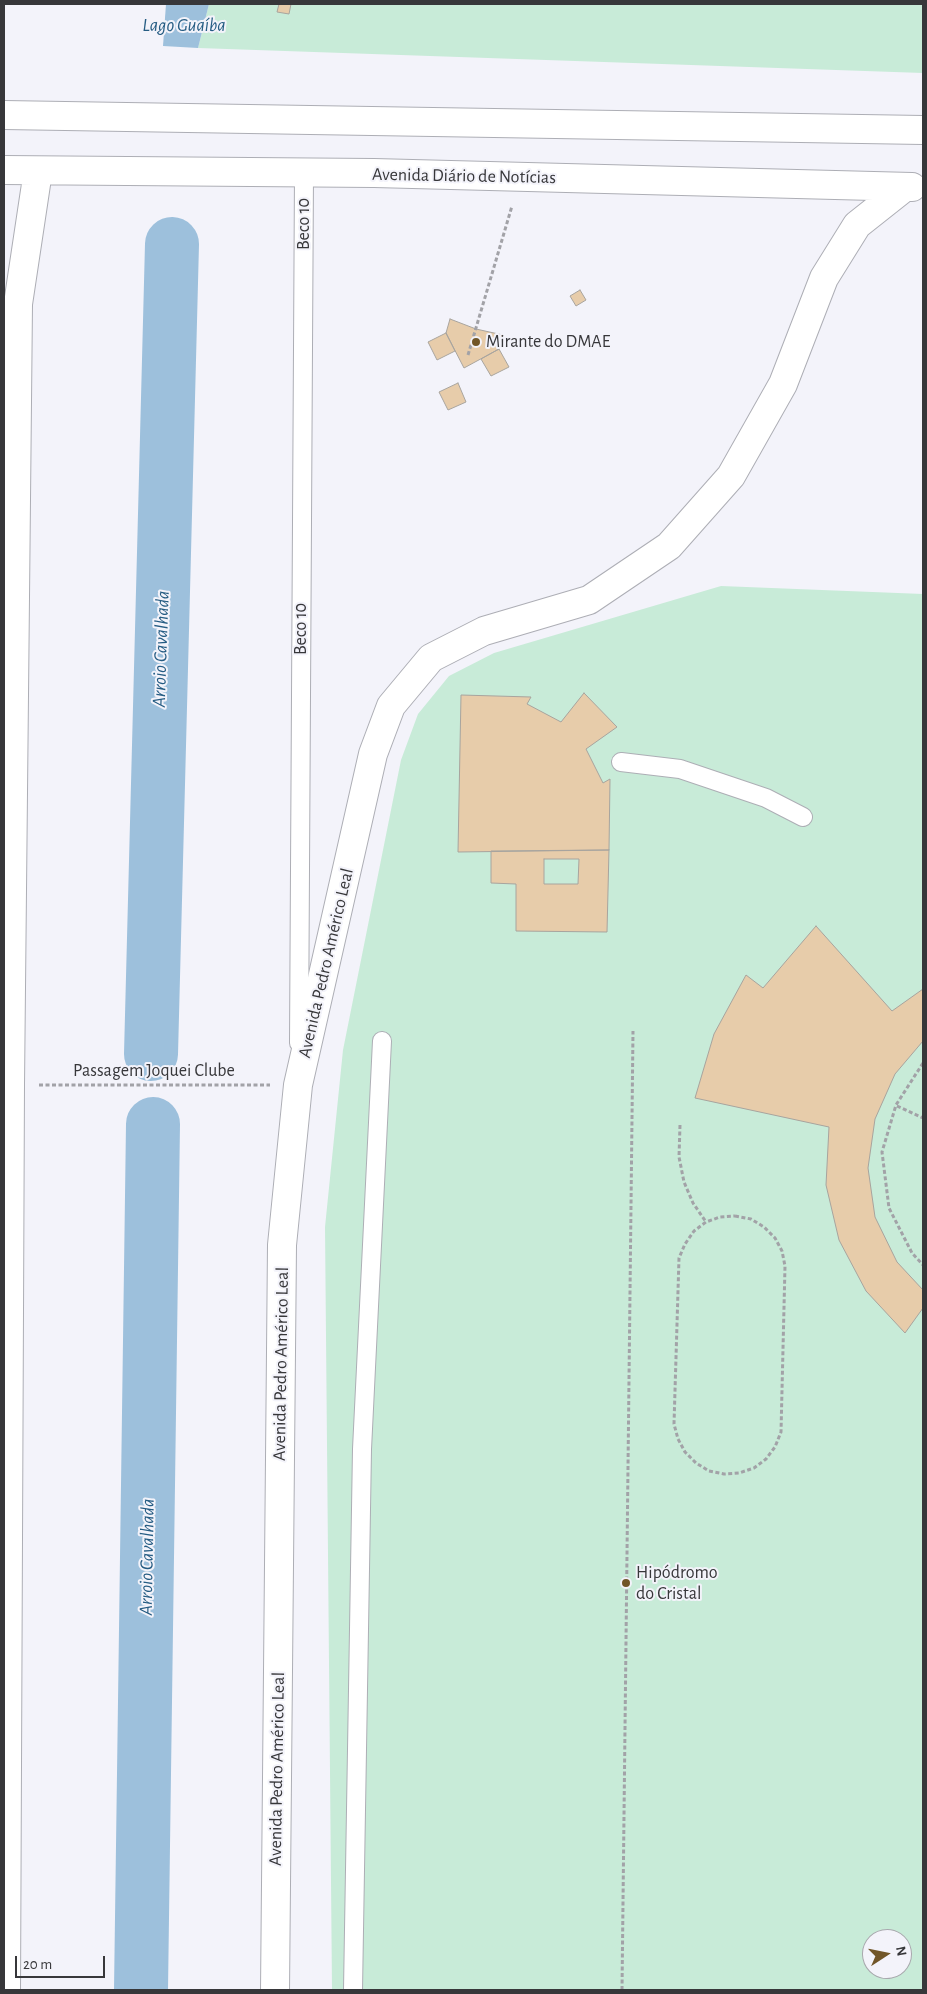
<!DOCTYPE html>
<meta charset="utf-8">
<style>
body{margin:0}
#map{position:relative;width:927px;height:1994px;overflow:hidden;background:#f3f3fa;font-family:"Alegreya Sans",sans-serif}
canvas{display:block}
.frame{position:absolute;inset:0;border:5px solid #37373a;pointer-events:none}
.north{position:absolute;left:862px;top:1929px;width:50px;height:50px;box-sizing:border-box;background:#f3f3fa;border:1px solid #a8a8ad;border-radius:50%;rotate:79deg;font-size:14px;font-weight:700;line-height:20px;text-align:center;color:#37373a}
.north::after{content:'';display:block;margin:auto;width:18px;height:22px;background:#715628;clip-path:polygon(50% 0,100% 100%,50% 72%,0 100%)}
.scale{position:absolute;left:15px;top:1956px;width:90px;height:22px;box-sizing:border-box;border:2px solid #37373a;border-top:0;padding-left:6px;font-size:15px;line-height:18px;white-space:nowrap;color:#37373a;-webkit-text-stroke:4px #f3f3fa;paint-order:stroke}
</style>
<div id="map">
<canvas width="927" height="1994"></canvas>
<div class="frame"></div>
<div class="north">N</div>
<div class="scale">20 m</div>
</div>
<script>
const g = document.querySelector('canvas').getContext('2d');
g.lineJoin = 'round';
function fillPath(path, color) { g.fillStyle = color; g.fill(path, 'evenodd'); }
const toPath = rows => new Path2D(rows.map(r => 'M' + r).join(''));
function strokePath(path, color, width, dash) { g.strokeStyle = color; g.lineWidth = width; g.lineCap = dash ? 'butt' : 'round'; g.setLineDash(dash || []); g.stroke(path); }
function drawText(font, color, halo, rows, align = 'center') {
  g.font = font + ' "Alegreya Sans",sans-serif'; g.lineWidth = 4; g.setLineDash([]); g.textBaseline = 'middle'; g.strokeStyle = halo; g.fillStyle = color; for (const [text, x, y, turn = 0] of rows) {
    g.save(); g.translate(x, y); g.rotate((+turn || 0) * Math.PI / 180); g.textAlign = isNaN(turn) ? turn : align; if (halo) g.strokeText(text, 0, 0); g.fillText(text, 0, 0); g.restore();
  }
}
fillPath(toPath([
 [209,4,923,4,923,73,198,48],
 [721,586,923,594,923,1990,332,1990,325,1227,343,1050,401,760,418,714,449,676,494,653],
 [872,1939,902,1939,902,1969,872,1969]
]), '#c8ebd8');
fillPath(toPath([
 [166,4,209,4,198,48,163,46]
]), '#9dc0dc');
strokePath(toPath([
 [151,1054,172,244],
 [141,1990,153,1124]
]), '#9dc0dc', 54);
const building = toPath([
 [279,4,291,4,289,14,277,12,279,4],
 [580,290,586,300,576,306,570,296,580,290],
 [450,319,476,329,503,335,499,349,464,368,446,333,450,319],
 [446,333,455,351,437,360,428,342,446,333],
 [499,349,509,367,491,376,481,359,499,349],
 [458,383,466,402,448,410,439,392,458,383],
 [584,693,617,727,586,749,603,783,610,779,609,850,458,852,461,695,531,697,527,704,561,722,584,693],
 [609,850,607,932,516,931,516,884,491,883,491,851,609,850],
 [544,859,579,859,578,884,544,884,544,859],
 [816,926,892,1011,923,989,923,1041,895,1074,875,1119,868,1168,875,1217,897,1262,923,1290,923,1308,905,1333,866,1291,839,1240,826,1185,829,1127,695,1098,714,1034,746,975,763,988,816,926]
]);
fillPath(building, '#e7ccaa');
strokePath(building, '#a8a49e', 1);
const lane = toPath([
 [621,762,680,769,766,798,803,817],
 [299,1043,304,174],
 [353,1990,362,1449,382,1041]
]);
const secondary = toPath([
 [4,115,923,130],
 [4,170,374,173,912,187],
 [6,1990,10,1085,18,304,38,171],
 [275,1990,282,1245,298,1085,373,754,391,706,431,658,484,631,589,600,669,546,731,476,783,384,824,278,857,225,905,187]
]);
strokePath(lane, '#adaeb5', 20);
strokePath(secondary, '#adaeb5', 30);
strokePath(toPath([
 [468,355,512,206],
 [923,1063,896,1105,882,1152,889,1208,912,1253,923,1265],
 [39,1085,270,1085],
 [897,1106,923,1118],
 [680,1125,679,1157,684,1182,693,1203,706,1222],
 [735,1216,751,1219,764,1227,775,1238,782,1251,785,1266,781,1432,775,1447,766,1459,754,1468,739,1473,724,1474,709,1471,696,1463,685,1452,678,1439,674,1424,679,1258,685,1244,694,1231,706,1222,720,1217,735,1216],
 [622,1990,633,1031]
]), '#a2a2a7', 3, [4, 2.5]);
strokePath(lane, '#fff', 18);
strokePath(secondary, '#fff', 28);
for (const [x, y, r, color] of [
 [476,342,5,"#715628"],
 [626,1583,5,"#715628"]
]) { const dot = new Path2D(); dot.arc(x, y, r, 0, 2 * Math.PI); g.fillStyle = color; g.fill(dot); strokePath(dot, '#f3f3fa', 2); }
drawText('18px', '#37373a', '#f3f3fa', [
 ["Avenida Diário de Notícias",464,176,1],
 ["Beco 10",304,224,-90],
 ["Beco 10",301,629,-90],
 ["Avenida Pedro Américo Leal",326,963,-77],
 ["Passagem Joquei Clube",154,1071],
 ["Avenida Pedro Américo Leal",281,1364,-89],
 ["Avenida Pedro Américo Leal",277,1769,-89]
]);
drawText('18px', '#37373a', '#f3f3fa', [
 ["Mirante do DMAE",486,342],
 ["Hipódromo",636,1573],
 ["do Cristal",636,1594]
], 'left');
drawText('italic 19px', '#255c83', '#f3f3fa', [
 ["Lago Guaíba",184,25],
 ["Arroio Cavalhada",161,649,-88],
 ["Arroio Cavalhada",147,1557,-89]
]);
</script>
